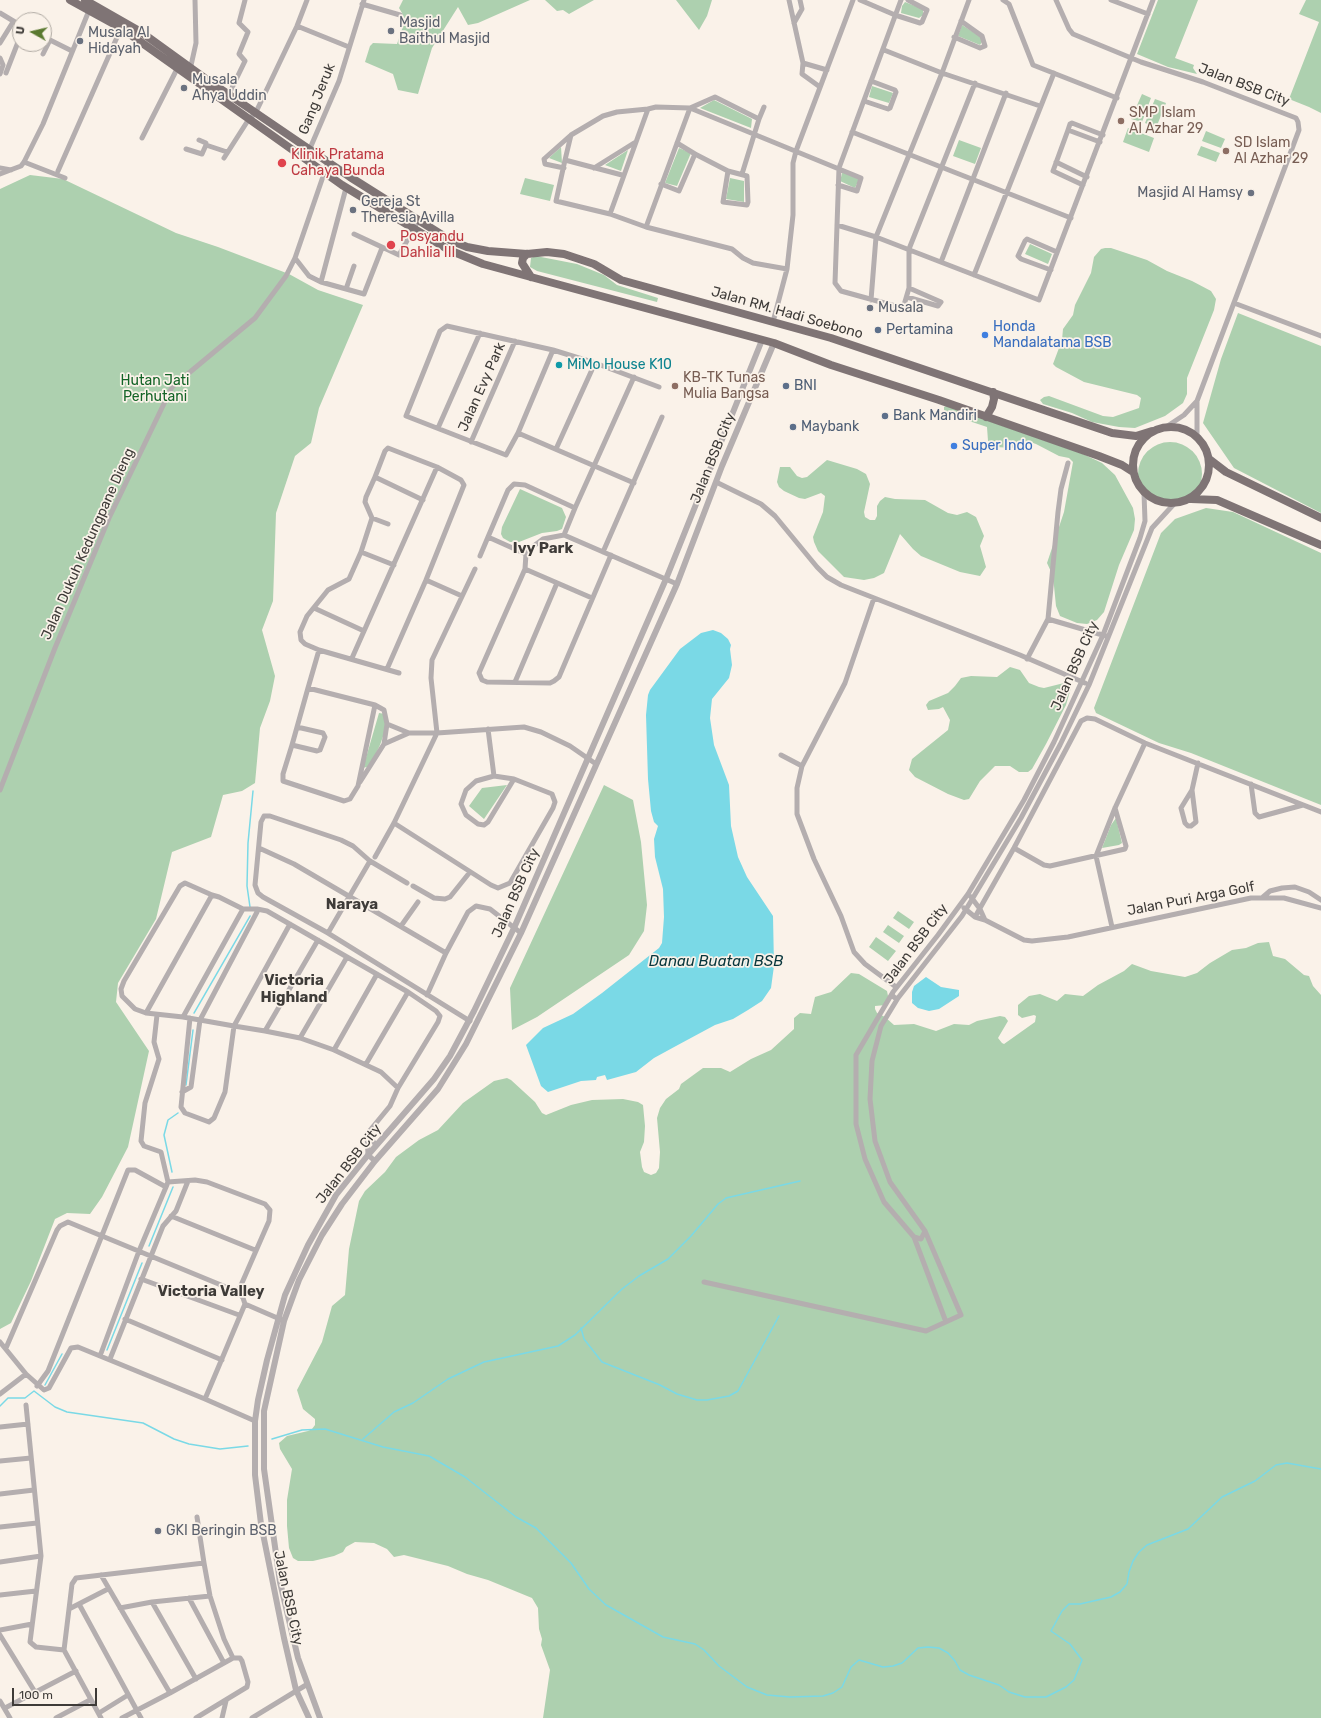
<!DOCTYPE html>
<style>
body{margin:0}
#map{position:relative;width:1321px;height:1718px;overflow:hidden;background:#faf2e9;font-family:Rubik,sans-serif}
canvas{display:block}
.north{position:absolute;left:12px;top:12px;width:40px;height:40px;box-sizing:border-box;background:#faf2e9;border:1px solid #afa9a2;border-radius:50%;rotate:278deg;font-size:11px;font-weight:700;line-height:16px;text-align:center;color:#3e3b38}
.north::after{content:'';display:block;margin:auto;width:14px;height:18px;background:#5a7930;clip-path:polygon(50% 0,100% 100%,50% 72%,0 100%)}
.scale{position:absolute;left:12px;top:1688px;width:85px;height:18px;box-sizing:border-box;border:2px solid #3e3b38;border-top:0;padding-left:5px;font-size:12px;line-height:14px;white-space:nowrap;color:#3e3b38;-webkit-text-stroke:3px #faf2e9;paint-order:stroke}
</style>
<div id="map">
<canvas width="1321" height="1718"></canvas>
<div class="north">U</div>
<div class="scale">100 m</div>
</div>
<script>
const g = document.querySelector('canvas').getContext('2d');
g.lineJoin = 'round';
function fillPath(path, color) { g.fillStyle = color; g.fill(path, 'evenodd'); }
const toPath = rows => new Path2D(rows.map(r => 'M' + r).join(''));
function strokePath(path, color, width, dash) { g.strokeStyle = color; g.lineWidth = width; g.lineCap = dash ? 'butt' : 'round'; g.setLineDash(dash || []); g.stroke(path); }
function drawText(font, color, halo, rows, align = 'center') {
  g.font = font + ' Rubik,sans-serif'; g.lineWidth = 3.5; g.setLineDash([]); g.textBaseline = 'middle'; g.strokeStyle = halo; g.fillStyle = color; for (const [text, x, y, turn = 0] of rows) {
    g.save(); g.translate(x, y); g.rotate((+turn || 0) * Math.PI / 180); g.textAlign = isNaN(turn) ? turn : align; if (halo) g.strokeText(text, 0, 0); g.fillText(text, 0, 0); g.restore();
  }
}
fillPath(toPath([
 [403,0,530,0,478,23,468,25,458,7,432,48,418,94,398,90,393,74,365,62,370,46,373,43,397,44,404,23,402,13,399,8],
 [545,0,594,0,569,14,563,10,557,11],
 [676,0,712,0,707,16,699,30],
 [1158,0,1198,0,1175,58,1194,65,1193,68,1197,74,1168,67,1137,54],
 [1306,0,1321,0,1321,113,1309,107,1289,99,1319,22,1299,14],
 [905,2,923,9,923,15,919,18,901,13,902,6],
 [962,25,981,37,982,42,980,45,958,36],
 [872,86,893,93,889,103,869,97],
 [1142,94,1151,98,1142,122,1131,119],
 [1155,99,1166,103,1156,128,1145,123],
 [714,100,752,119,751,128,700,108],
 [1128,128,1154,138,1149,152,1123,142],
 [1206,131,1225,139,1221,148,1202,141],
 [959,140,981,148,975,164,953,156],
 [1201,146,1220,153,1216,162,1197,155],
 [561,147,562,163,549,158],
 [679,148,691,153,677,186,665,183],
 [628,150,621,171,605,165],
 [843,170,860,177,855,188,840,181],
 [30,175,63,179,176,233,218,247,289,274,318,290,363,305,319,408,311,443,295,456,276,513,273,601,262,630,275,676,270,701,260,728,255,783,242,791,223,795,211,837,172,852,156,919,118,983,116,1002,149,1051,128,1147,102,1197,90,1214,67,1213,55,1219,31,1281,11,1323,0,1329,0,189],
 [525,178,554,185,550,201,520,194],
 [730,178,744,181,744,202,726,199],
 [1030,244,1052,254,1048,264,1025,254],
 [1105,248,1111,248,1147,260,1167,271,1192,281,1211,291,1216,299,1214,310,1187,378,1187,394,1183,403,1165,416,1135,428,1119,427,1092,422,1072,413,1043,404,1040,400,1044,397,1049,396,1103,416,1113,417,1139,408,1141,398,1137,395,1084,382,1056,367,1053,364,1062,340,1063,329,1073,315,1075,305,1091,273,1094,257,1101,249],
 [536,256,577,264,604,275,617,285,658,298,657,302,537,271,530,267,531,258],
 [1238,313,1321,346,1321,513,1234,468,1203,423,1221,359],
 [946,406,1083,454,1102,463,1115,475,1133,508,1135,519,1134,530,1119,565,1104,612,1097,620,1087,624,1077,623,1060,616,1056,606,1053,576,1047,563,1064,512,1073,462,1069,458,1059,456,1036,444,1027,441,1012,448,996,447,988,441,987,427,951,415,944,410,944,407],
 '1138 474a32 32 0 1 1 64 0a32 32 0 1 1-64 0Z',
 [827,460,857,469,866,474,870,484,864,512,865,517,870,520,875,520,877,516,877,506,880,501,885,497,895,499,925,500,948,513,957,515,967,512,976,517,984,536,980,546,986,567,980,576,960,572,921,556,913,549,900,534,884,573,874,578,864,580,844,577,818,551,814,542,813,537,823,512,825,496,821,493,805,499,799,498,784,491,779,487,777,482,780,467,790,467,797,476,802,478,807,477],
 [520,489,562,508,566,517,562,529,557,531,542,533,519,542,510,542,503,538,501,534,502,527],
 [1206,508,1233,512,1321,553,1321,805,1191,753,1159,743,1096,713,1094,708,1161,533,1175,519],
 [1010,667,1020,670,1029,683,1039,687,1044,688,1064,683,1071,688,1066,705,1046,744,1032,769,1028,772,1019,772,1010,766,995,766,980,781,969,799,964,800,948,794,915,777,909,770,912,759,948,730,950,720,943,707,939,709,928,710,926,705,929,701,948,693,955,686,961,678,971,676,997,677],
 [379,713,385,714,386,728,380,745,370,766,363,768],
 [507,785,484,819,469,806,482,788],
 [604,785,633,800,641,842,647,905,644,931,629,955,537,1017,512,1030,510,988],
 [1116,818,1122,843,1119,845,1102,848,1111,825],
 [898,911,914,922,909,929,893,918],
 [888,925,904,936,899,943,883,932],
 [876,937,896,951,888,961,869,947],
 [1269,942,1273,956,1285,959,1304,975,1309,976,1313,986,1321,995,1321,1718,543,1718,550,1670,541,1645,542,1639,539,1629,538,1608,532,1598,488,1580,467,1574,448,1566,404,1555,394,1557,387,1549,374,1543,355,1542,346,1547,343,1552,334,1556,313,1561,298,1561,293,1558,289,1548,287,1526,287,1500,292,1469,280,1449,279,1443,287,1436,308,1431,312,1429,315,1425,315,1419,303,1409,297,1390,322,1342,332,1306,345,1295,349,1249,359,1201,365,1191,385,1172,396,1157,419,1140,438,1130,463,1103,494,1081,507,1078,511,1080,535,1102,542,1113,546,1115,571,1105,592,1100,623,1099,638,1102,643,1105,645,1126,644,1142,640,1152,642,1167,644,1172,651,1175,656,1173,659,1168,660,1152,657,1118,660,1108,666,1099,679,1089,681,1084,703,1068,721,1068,730,1072,751,1059,771,1050,794,1029,794,1018,800,1013,811,1014,815,997,831,992,851,973,859,974,887,991,889,1001,886,1005,875,1006,875,1009,877,1013,885,1017,894,1025,914,1024,936,1031,954,1024,969,1025,977,1021,1000,1016,1005,1017,1008,1021,998,1038,1002,1043,1004,1044,1035,1022,1036,1016,1034,1015,1022,1018,1018,1015,1018,1005,1029,996,1040,994,1057,1001,1065,994,1083,996,1098,985,1124,971,1132,964,1151,971,1185,977,1197,973,1210,963,1232,950,1246,948,1258,943]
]), '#add0af');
fillPath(toPath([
 [713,630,721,633,728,639,731,645,730,649,732,665,729,678,712,699,710,718,714,745,729,785,731,826,738,857,747,877,773,916,774,966,771,988,762,1001,748,1010,733,1019,715,1025,676,1046,654,1058,636,1072,607,1080,605,1075,597,1077,596,1080,581,1081,548,1092,541,1086,526,1045,543,1028,573,1014,602,993,659,948,662,943,664,917,663,889,655,857,654,839,658,826,654,822,651,811,648,779,646,715,648,695,650,690,680,649,701,633],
 [926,977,941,987,959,990,959,996,939,1009,929,1011,918,1008,912,1003,912,992,914,986]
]), '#7ad9e6');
strokePath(toPath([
 [250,907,247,886,248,843,253,791],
 [194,1013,250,916],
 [186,1085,193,1030],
 [172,1172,164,1135,168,1120,178,1113],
 [149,1246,173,1187],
 [581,1328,584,1339,602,1362,660,1385,677,1394,697,1400,707,1400,729,1396,738,1391,779,1316],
 [107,1350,142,1263],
 [45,1385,62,1354],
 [0,1406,8,1398,25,1398,34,1391,55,1407,67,1412,143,1423,174,1439,189,1444,220,1449,248,1446],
 [272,1439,302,1430,325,1429,383,1447,429,1456,465,1477,516,1517,536,1528,571,1563,589,1589,606,1605,663,1637,695,1644,704,1650,719,1666,747,1687,767,1695,790,1697,823,1696,833,1693,842,1687,851,1667,859,1660,883,1667,893,1666,902,1663,918,1648,928,1647,939,1648,948,1653,955,1661,960,1670,969,1675,999,1685,1009,1692,1025,1697,1046,1697,1066,1687,1074,1680,1082,1660,1070,1644,1051,1631,1062,1611,1069,1604,1080,1604,1111,1597,1120,1592,1127,1584,1129,1572,1133,1561,1139,1552,1147,1545,1188,1529,1222,1497,1255,1481,1276,1465,1287,1463,1321,1469],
 [363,1439,394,1412,413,1403,448,1379,484,1362,558,1346,575,1335,622,1289,639,1276,668,1259,691,1236,718,1204,726,1198,800,1181]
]), '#7ad9e6', 1.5);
strokePath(toPath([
 [789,0,803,63,802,74,820,87],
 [860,0,895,15,920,23,922,22,927,10,908,0],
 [901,0,839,168,835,283,841,291,899,307,904,305,909,288,909,249,975,83],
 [1003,0,1009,4,1033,65,1117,98],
 [1056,0,1069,29,1073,34,1141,62,1203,82,1296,118,1298,122,1299,130,1197,401,1184,415,1166,427],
 [1111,0,1148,14],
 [362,4,400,15],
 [0,13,20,25],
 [794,23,802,9,800,0],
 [297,26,349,47],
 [44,37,72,51],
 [954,37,980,48,985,46,982,36,961,21],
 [0,43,13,22],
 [884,50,942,73,1040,106],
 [43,54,50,40],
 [0,58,3,65,0,74],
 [803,63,827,70],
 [190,70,196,43,195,0],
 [6,73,20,37],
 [229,94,245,61,239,54,248,32,239,23,245,0],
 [864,101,888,109,890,108,896,92,895,90,871,81],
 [759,119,764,107],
 [1068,130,1053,171,1083,185],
 [852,132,1071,218],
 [142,138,178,67],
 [199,140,206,143,206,145,227,152],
 [1100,142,1068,130,1070,124,1072,123,1103,135],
 [186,149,202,154,206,145],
 [695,154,728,171],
 [224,158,247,122,256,112,297,26,307,0],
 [305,160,339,81,364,0],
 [565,160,571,135,603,116,617,112,648,109],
 [24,162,65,178],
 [1056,162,1087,177],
 [0,168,11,170],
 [564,168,545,164,544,159,571,135],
 [594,168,634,143],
 [58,171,122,26],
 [728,171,747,176,748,202,747,205,723,202,728,171],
 [0,174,21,166,24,162,43,124,90,8],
 [622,175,565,160,556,201,610,214,646,227,732,249,743,258,753,263,787,269],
 [661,184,679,191,695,154,677,143],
 [610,214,648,109,656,107,690,108,861,178,857,191,838,185],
 [837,225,876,237,1039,300,1153,0],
 [646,227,690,108,715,97,759,119,742,174],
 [354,234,399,255,418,221],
 [295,258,309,276,321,282,364,294,382,248],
 [941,262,1006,93],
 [1051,270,1021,259,1018,256,1025,241,1027,239,1057,252],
 [974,275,1054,73],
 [321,282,346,188],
 [346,289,354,266],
 [907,297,938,306,941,302,909,288],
 [871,300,876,237,942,73,969,0],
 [1234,303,1321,336],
 [773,322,787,269,793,215,793,163,796,151,853,0],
 [553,350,518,433,506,455,406,416,440,331,447,326,553,350,595,363,659,387],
 [1197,401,1197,436],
 [438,428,480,333],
 [518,433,634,483],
 [471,442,515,341],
 [556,449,595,363],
 [375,477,366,497,365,502,372,518,361,552,394,565],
 [716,482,761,504,775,516,817,567,827,577,841,585,1020,655,1085,683],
 [1144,493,1145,521,1140,538,1103,635,1054,742,1024,800,968,894,938,935,893,992,892,995,895,998,898,998,962,916,1021,818,1060,745,1089,685,1152,528,1174,504],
 [575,508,634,377],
 [372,518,388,524],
 [361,552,349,579,328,590,307,616,300,632,301,640,305,644,319,650,399,673],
 [603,552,662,417],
 [526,554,531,548,543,539,564,535],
 [611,555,559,677,554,681,550,683,487,682,482,680,479,673,525,569,526,554,488,537,508,490,514,484,525,485,575,508,564,535,677,584],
 [480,556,488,537],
 [525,569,592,598],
 [426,580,462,596],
 [314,608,364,631],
 [1048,619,1058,512,1061,489,1068,463],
 [352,658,437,467],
 [1027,659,1048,619,1106,636],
 [387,669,426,580,464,485,461,480,437,467,388,448,385,451,375,477,423,500],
 [515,682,557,583],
 [308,688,319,650],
 [297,727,323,733,325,737,320,750,317,751,292,745,308,688,375,705,384,710,387,724,409,733,384,744],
 [409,733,437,733,431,678,432,660,475,569],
 [292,745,283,774,283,781,344,801,350,799,358,786,375,705],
 [781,755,802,766,845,683,874,598],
 [802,766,797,788,797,814,814,859,841,916,854,952,865,964,896,987],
 [494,776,514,779],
 [360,782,384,744,387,724],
 [1251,784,1255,813,1259,817,1303,805],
 [0,790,55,648,109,518,172,387,255,318,286,276,295,258,328,162],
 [1192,790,1181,808,1185,823,1188,826,1191,826,1196,822,1192,790,1198,763],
 [394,823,491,885,498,888,510,883,553,808,555,802,552,794,514,779,488,822,484,825,478,824,466,815,461,804,466,790,476,781,494,776,488,729],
 [259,848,294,864,446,953,427,995],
 [1014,848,1044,865,1050,866,1125,849,1126,846,1115,808],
 [375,857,394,823,437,733,524,727,541,732,570,746,596,764],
 [407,883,370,861,353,846,341,840,270,816,264,816,261,822,255,885,258,893,263,897,328,933,470,1021],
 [413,886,434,898,445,899,450,897,470,872],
 [971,897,980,909,985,920],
 [1263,897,1270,891,1282,888,1295,887,1309,892,1321,900],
 [964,908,975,917,985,920,1024,940,1032,941,1068,937,1251,898,1284,898,1321,908],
 [257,909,267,911,408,992,366,1064],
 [975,917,1014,848,1081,721,1087,718,1095,719,1145,743,1321,812],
 [401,926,418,902],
 [1112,927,1096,856,1115,808,1145,743],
 [328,933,370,861],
 [446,953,468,912,476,906,490,909,521,933],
 [893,992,856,1055,856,1124,865,1159,884,1202,914,1237,921,1239,925,1231,890,1182,875,1141,870,1099,872,1061,881,1026,898,998],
 [146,1013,212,895],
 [157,1015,154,1042,159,1059,145,1103,141,1141,144,1146,161,1152,168,1182],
 [183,1017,243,909],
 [190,1018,181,1107,185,1113,209,1122,214,1118,225,1092,234,1026,290,924],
 [265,1031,318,940],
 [300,1038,347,957],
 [334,1050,377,974],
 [398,1088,438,1022,440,1016,436,1011,408,992],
 [182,1092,191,1087,200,1020,257,912,257,909,243,909,219,897,212,895,185,883,180,886,124,981,121,989,122,996,135,1009,146,1013,183,1017,234,1026,265,1031,300,1038,334,1050,381,1072,398,1088,390,1106,367,1134,368,1155,375,1161],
 [367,1134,376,1145],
 [171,1216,255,1250],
 [914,1237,946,1322],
 [141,1279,239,1315],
 [704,1282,926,1331,961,1315,925,1231],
 [245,1304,205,1399,255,1421],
 [125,1319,222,1360],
 [0,1342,26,1374,44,1390,49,1388,71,1348,78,1347,205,1399],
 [6,1348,57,1230,60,1226,68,1222,238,1292,243,1298,245,1304,282,1320],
 [100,1356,139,1251,166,1187],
 [110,1359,163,1226,176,1211,188,1181],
 [37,1386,48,1371,128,1170,135,1170,166,1187,168,1182,195,1180,207,1182,265,1204,270,1210,269,1221,238,1292],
 [0,1394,26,1374],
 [26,1405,41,1556,30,1642,36,1647,64,1650],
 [0,1427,28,1424],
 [0,1461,31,1458],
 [0,1494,34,1490],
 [0,1527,37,1523],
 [0,1562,41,1556],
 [204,1563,210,1596,224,1639,233,1658],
 [101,1575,170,1693,122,1718],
 [0,1595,36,1591],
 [189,1598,224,1663],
 [152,1602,196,1679],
 [79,1604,141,1718],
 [120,1608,152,1602,210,1596],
 [69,1609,72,1584,76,1578,204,1563,197,1517],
 [0,1630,32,1624],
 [0,1635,35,1692],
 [170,1693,233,1658,240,1658,242,1661,248,1682,247,1687,196,1718],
 [0,1701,10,1718],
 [5,1708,76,1671],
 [99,1713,128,1695],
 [56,1718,90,1700],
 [101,1718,64,1650,69,1609,108,1589],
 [222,1718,226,1701],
 [252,1718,306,1685]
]), '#b4aeaf', 5);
strokePath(toPath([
 [309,1718,296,1690,284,1638,261,1524,255,1475,255,1421,258,1400,267,1360,285,1295,308,1245,336,1195,368,1155,434,1079,450,1056,474,1011,514,928,666,579,762,340],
 [320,1718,298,1658,280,1582,264,1469,264,1411,284,1321,299,1280,322,1235,342,1204,375,1161,438,1089,466,1044,521,933,677,584,722,466,774,343]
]), '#b4aeaf', 6);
strokePath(toPath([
 [70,0,121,28,342,185,449,250,483,264,774,343,831,365,939,400,1099,456,1122,465,1133,472],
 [85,0,141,32,206,79,350,177,450,240,467,247,488,251,527,254,547,252,564,254,594,264,621,280,831,338,1112,433,1136,436,1152,431],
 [527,254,523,258,522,263,531,277],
 [986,417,992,407,994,399,993,392],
 '1133 465a38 38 0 1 1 76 0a38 38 0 1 1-76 0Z',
 [1209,459,1226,472,1321,518],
 [1191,499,1217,500,1321,545]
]), '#7f7475', 8);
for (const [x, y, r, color] of [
 [391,31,4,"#6b7280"],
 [80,41,4,"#6b7280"],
 [184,88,4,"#6b7280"],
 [1121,121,4,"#8d6e63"],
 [1226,151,4,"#8d6e63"],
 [282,163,5,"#e0444e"],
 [1251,193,4,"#6b7280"],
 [353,210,4,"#6b7280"],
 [391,245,5,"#e0444e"],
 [870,308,4,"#6b7280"],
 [878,330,4,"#5c6f8a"],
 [985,335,4,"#3f7fe0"],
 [559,365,4,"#0f9aa8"],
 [675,386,4,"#8d6e63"],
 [786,386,4,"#5c6f8a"],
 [885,416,4,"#5c6f8a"],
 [793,427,4,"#5c6f8a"],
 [954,446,4,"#3f7fe0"],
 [158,1531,4,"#6b7280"]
]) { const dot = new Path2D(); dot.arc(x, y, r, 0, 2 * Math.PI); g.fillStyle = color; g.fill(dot); strokePath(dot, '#faf2e9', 1.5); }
drawText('14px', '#5b616d', '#faf2e9', [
 ["Masjid",399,23],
 ["Baithul Masjid",399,39],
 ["Musala Al",88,33],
 ["Hidayah",88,49],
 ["Musala",192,80],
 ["Ahya Uddin",192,96],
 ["Masjid Al Hamsy",1243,193,"right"],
 ["Gereja St",361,202],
 ["Theresia Avilla",361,218],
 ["Musala",878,308],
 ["GKI Beringin BSB",166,1531]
], 'left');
drawText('14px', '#3e3b38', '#faf2e9', [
 ["Jalan BSB City",1244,85,21],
 ["Gang Jeruk",317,99,-68],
 ["Jalan RM. Hadi Soebono",787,313,16],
 ["Jalan Evy Park",482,387,-66],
 ["Jalan BSB City",713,458,-68],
 ["Jalan Dukuh Kedungpane Dieng",88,544,-66],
 ["Jalan BSB City",1075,666,-66],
 ["Jalan BSB City",516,893,-66],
 ["Jalan Puri Arga Golf",1191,899,-11],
 ["Jalan BSB City",916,944,-53],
 ["Jalan BSB City",349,1164,-52],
 ["Jalan BSB City",288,1598,78]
]);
drawText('14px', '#785e54', '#faf2e9', [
 ["SMP Islam",1129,113],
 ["Al Azhar 29",1129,129],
 ["SD Islam",1234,143],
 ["Al Azhar 29",1234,159],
 ["KB-TK Tunas",683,378],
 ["Mulia Bangsa",683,394]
], 'left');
drawText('14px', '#be3a42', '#faf2e9', [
 ["Klinik Pratama",291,155],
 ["Cahaya Bunda",291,171],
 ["Posyandu",400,237],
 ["Dahlia III",400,253]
], 'left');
drawText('14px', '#366cbe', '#faf2e9', [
 ["Honda",993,327],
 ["Mandalatama BSB",993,343],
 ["Super Indo",962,446]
], 'left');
drawText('14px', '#4e5e75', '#faf2e9', [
 ["Pertamina",886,330],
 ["BNI",794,386],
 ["Bank Mandiri",893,416],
 ["Maybank",801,427]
], 'left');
drawText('14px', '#0d838f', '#faf2e9', [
 ["MiMo House K10",567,365]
], 'left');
drawText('14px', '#136427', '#faf2e9', [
 ["Hutan Jati",155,381],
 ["Perhutani",155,397]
]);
drawText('bold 15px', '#3e3b38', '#faf2e9', [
 ["Ivy Park",543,549],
 ["Naraya",352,905],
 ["Victoria",294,981],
 ["Highland",294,998],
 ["Victoria Valley",211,1292]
]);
drawText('italic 15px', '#08373d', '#faf2e9', [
 ["Danau Buatan BSB",716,962]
]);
</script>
